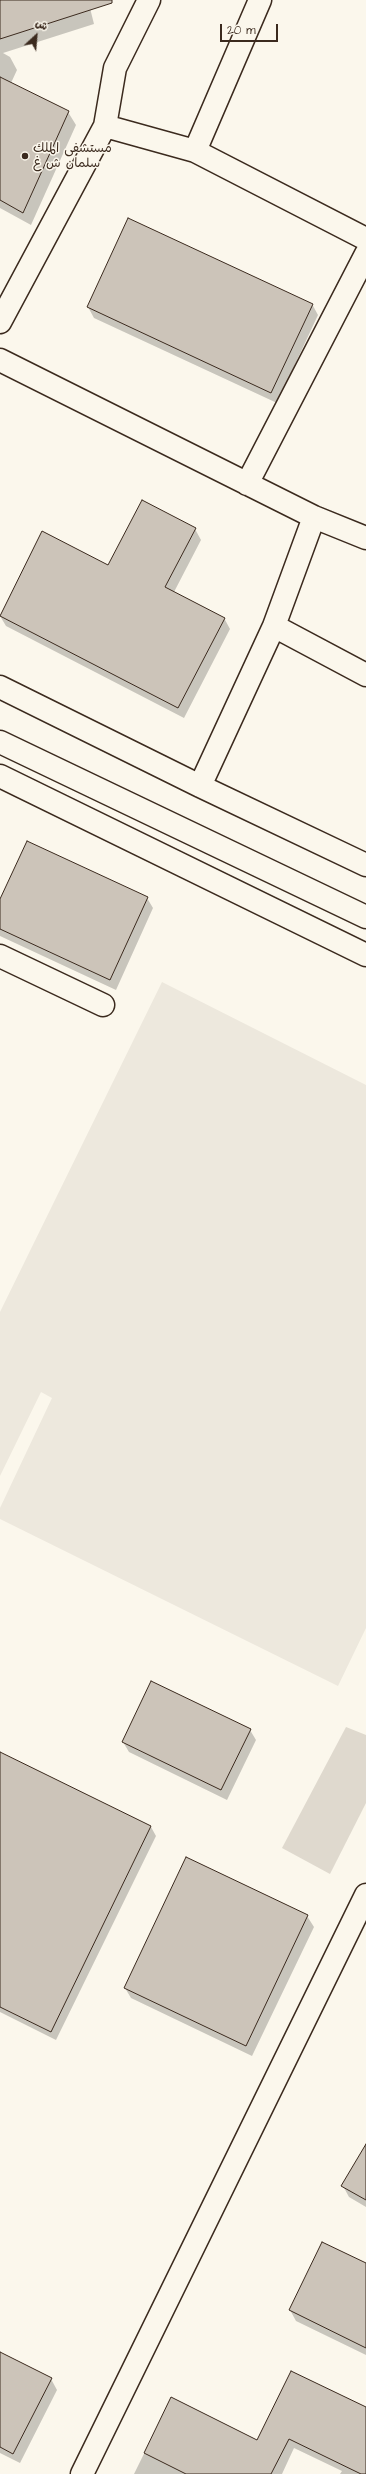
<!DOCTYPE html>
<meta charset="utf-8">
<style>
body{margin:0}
#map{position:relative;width:366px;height:2474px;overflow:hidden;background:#fbf7ec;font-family:"Architects Daughter","Playpen Sans Arabic",sans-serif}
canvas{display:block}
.north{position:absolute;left:16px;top:16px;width:40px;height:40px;-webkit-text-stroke:3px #fbf7ec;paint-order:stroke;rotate:26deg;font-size:11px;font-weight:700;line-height:16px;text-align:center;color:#3b2a1e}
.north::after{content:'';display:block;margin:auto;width:14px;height:18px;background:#3b2a1e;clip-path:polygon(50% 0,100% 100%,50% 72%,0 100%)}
.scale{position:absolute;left:220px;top:24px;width:58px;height:18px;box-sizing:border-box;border:2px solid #3b2a1e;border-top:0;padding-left:5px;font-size:12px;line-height:14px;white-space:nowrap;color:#3b2a1e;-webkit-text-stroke:3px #fbf7ec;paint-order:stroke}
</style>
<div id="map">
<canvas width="366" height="2474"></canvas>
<div class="north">ش</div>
<div class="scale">20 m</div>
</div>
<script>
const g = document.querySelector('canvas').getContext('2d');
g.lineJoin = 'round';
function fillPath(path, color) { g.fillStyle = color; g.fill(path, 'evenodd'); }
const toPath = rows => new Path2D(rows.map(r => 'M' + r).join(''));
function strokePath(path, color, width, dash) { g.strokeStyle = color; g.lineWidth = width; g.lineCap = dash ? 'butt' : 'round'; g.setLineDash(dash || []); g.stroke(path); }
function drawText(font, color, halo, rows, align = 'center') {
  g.font = font + ' "Architects Daughter","Playpen Sans Arabic",sans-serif'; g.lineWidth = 3; g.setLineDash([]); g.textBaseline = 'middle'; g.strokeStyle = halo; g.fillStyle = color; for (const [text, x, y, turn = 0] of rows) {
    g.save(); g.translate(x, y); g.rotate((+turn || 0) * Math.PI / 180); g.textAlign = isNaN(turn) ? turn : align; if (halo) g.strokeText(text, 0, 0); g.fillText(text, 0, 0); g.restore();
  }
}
fillPath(toPath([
 [162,982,366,1085,366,1628,338,1686,0,1519,0,1508,52,1398,41,1392,0,1476,0,1312]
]), '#ede8dd');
fillPath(toPath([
 [346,1727,366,1735,366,1803,330,1874,282,1848]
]), '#dfd9ce');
fillPath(toPath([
 [0,0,88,0,94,24,3,53,10,57,17,70,11,83,68,112,76,125,31,225,0,208],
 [312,304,318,315,277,403,94,318,88,307],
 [195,529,201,540,174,592,224,618,230,629,184,718,6,626,0,616,43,532,109,566],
 [147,898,153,908,116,990,0,936,0,901],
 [250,1730,256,1740,227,1800,129,1752,123,1742],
 [0,1754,151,1827,156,1836,56,2040,0,2012],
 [307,1916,314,1927,252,2056,131,1998,125,1988],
 [366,2146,366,2207,349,2197,343,2186],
 [366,2264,366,2355,296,2321,290,2310],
 [0,2353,51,2379,57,2390,20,2463,0,2453],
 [171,2399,258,2441,366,2409,366,2474,340,2474,342,2471,294,2448,282,2474,134,2474]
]), '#0003');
const building = toPath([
 [0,0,112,0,112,3,0,39,0,0],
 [0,77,69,111,23,213,0,200,0,77],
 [128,218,313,304,271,393,87,307,128,218],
 [142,500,196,528,165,587,225,618,178,708,0,616,42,531,108,565,142,500],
 [27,841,148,897,110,980,0,929,0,899,27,841],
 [151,1681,251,1729,221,1790,122,1742,151,1681],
 [0,1752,151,1826,51,2032,0,2007,0,1752],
 [186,1857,308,1915,246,2046,124,1988,186,1857],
 [366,2144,366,2200,341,2186,366,2144],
 [322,2242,366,2263,366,2348,289,2310,322,2242],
 [0,2352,52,2378,13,2454,0,2447,0,2352],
 [291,2371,366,2407,366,2474,361,2474,289,2439,271,2474,186,2474,144,2453,171,2397,257,2440,291,2371]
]);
fillPath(building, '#ccc4b9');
strokePath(building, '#3b2a1e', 1);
const minor = toPath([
 [105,126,115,68,149,0],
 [195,151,260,0],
 [0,322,105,126,195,151,366,239],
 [0,360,314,517,366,538],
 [247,484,366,254],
 [274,626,366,675],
 [0,687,200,786,366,865],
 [0,742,366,917],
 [0,776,366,955],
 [200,786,274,626,314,517],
 [0,956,103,1005],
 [82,2474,366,1895]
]);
strokePath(minor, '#3b2a1e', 25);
strokePath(minor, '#fbf7ec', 22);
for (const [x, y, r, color] of [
 [25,156,4,"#3b2a1e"]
]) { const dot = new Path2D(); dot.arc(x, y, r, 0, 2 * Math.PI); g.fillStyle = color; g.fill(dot); strokePath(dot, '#fbf7ec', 1.5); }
drawText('13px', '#3b2a1e', '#fbf7ec', [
 ["مستشفى الملك",33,149],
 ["سلمان ش غ",33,164]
], 'left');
</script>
